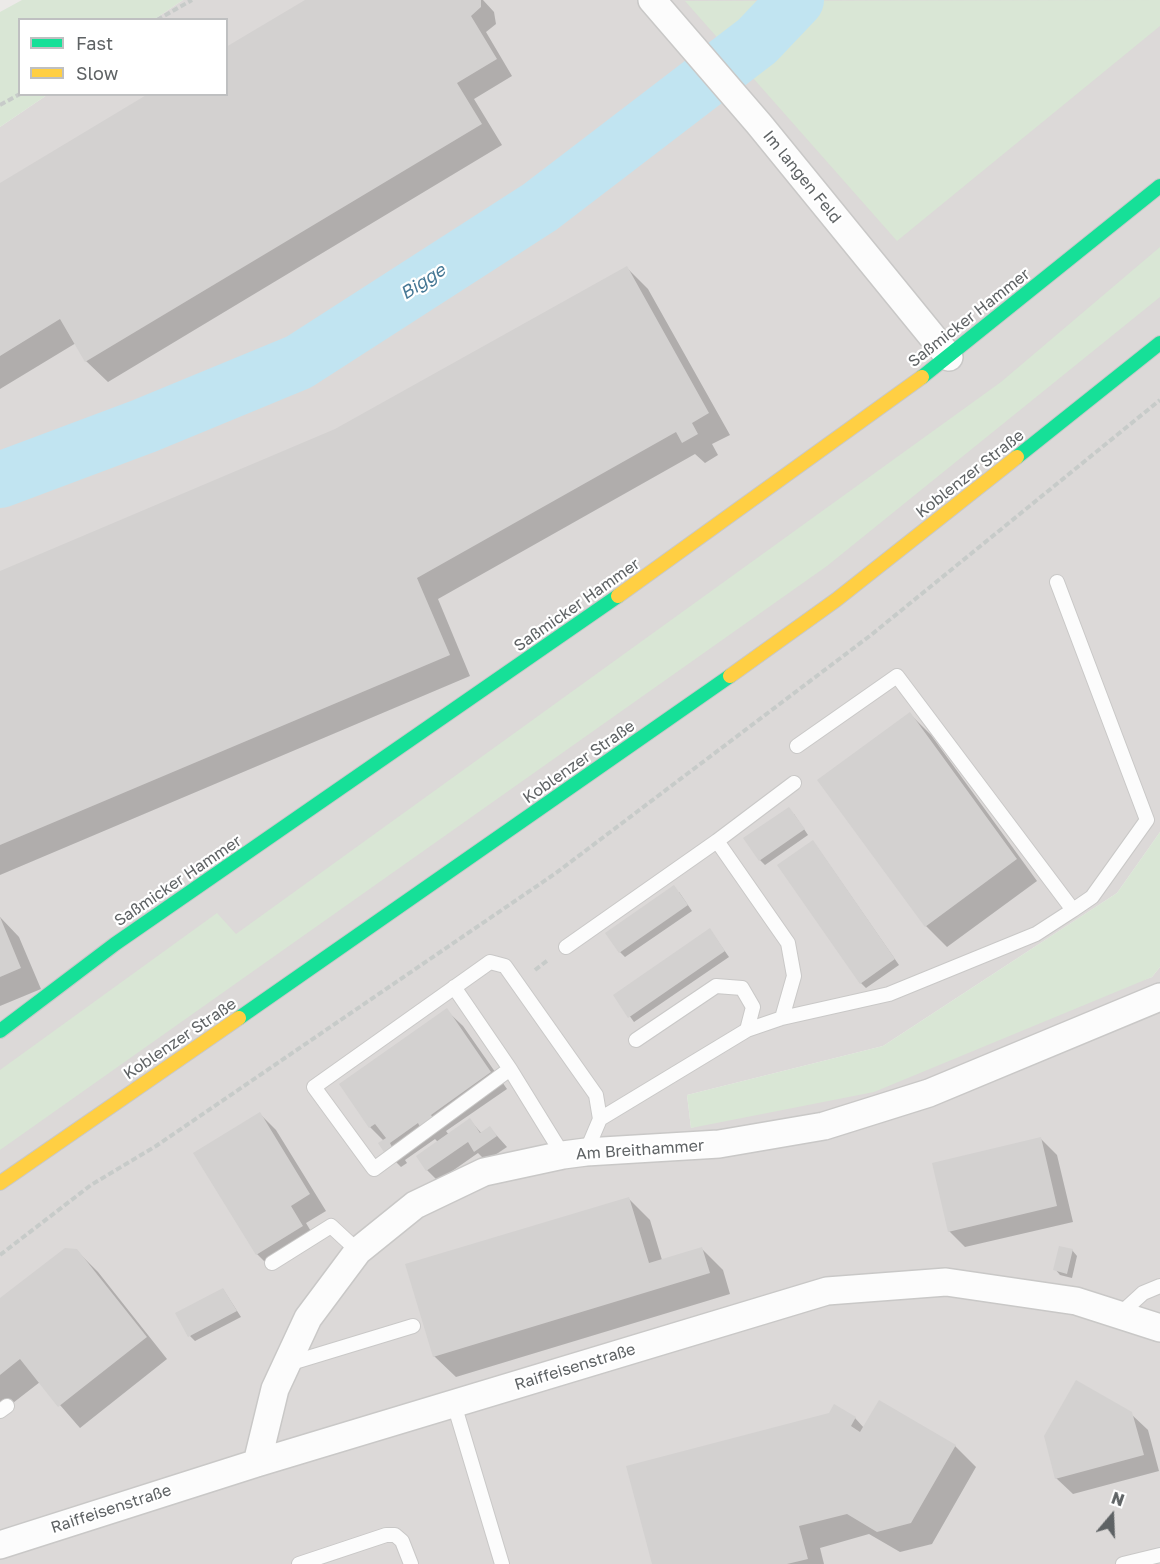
<!DOCTYPE html>
<meta charset="utf-8">
<style>
body{margin:0}
#map{position:relative;width:1160px;height:1564px;overflow:hidden;background:#eceae8;font-family:"Golos Text",sans-serif}
canvas{display:block}
.legend{position:absolute;left:18px;top:18px;width:210px;height:78px;box-sizing:border-box;background:#fff;border:2px solid #bfc0c1;margin:0;padding:8px 10px;list-style:none;font-size:18px;color:#5e6264}
.legend li{display:flex;align-items:center;gap:12px;height:30px}
.legend b{width:30px;border:2px solid #bfc0c1}
.north{position:absolute;left:1082px;top:1486px;width:60px;height:60px;-webkit-text-stroke:4px #fff;paint-order:stroke;rotate:19deg;font-size:16px;font-weight:700;line-height:24px;text-align:center;color:#5e6264}
.north::after{content:'';display:block;margin:auto;width:21px;height:27px;background:#5e6264;clip-path:polygon(50% 0,100% 100%,50% 72%,0 100%)}
</style>
<div id="map">
<canvas width="1160" height="1564"></canvas>
<ul class="legend">
<li><b style="height:8px;background:#16e098"></b>Fast</li>
<li><b style="height:8px;background:#ffcf43"></b>Slow</li>
</ul>
<div class="north">N</div>
</div>
<script>
const g = document.querySelector('canvas').getContext('2d');
g.lineJoin = 'round';
function fillPath(path, color) { g.fillStyle = color; g.fill(path, 'evenodd'); }
const toPath = rows => new Path2D(rows.map(r => 'M' + r).join(''));
function strokePath(path, color, width, dash) { g.strokeStyle = color; g.lineWidth = width; g.lineCap = dash ? 'butt' : 'round'; g.setLineDash(dash || []); g.stroke(path); }
function drawText(font, color, halo, rows, align = 'center') {
  g.font = font + ' "Golos Text",sans-serif'; g.lineWidth = 4.5; g.setLineDash([]); g.textBaseline = 'middle'; g.strokeStyle = halo; g.fillStyle = color; for (const [text, x, y, turn = 0] of rows) {
    g.save(); g.translate(x, y); g.rotate((+turn || 0) * Math.PI / 180); g.textAlign = isNaN(turn) ? turn : align; if (halo) g.strokeText(text, 0, 0); g.fillText(text, 0, 0); g.restore();
  }
}
fillPath(toPath([
 [183,0,1160,0,1160,832,1117,893,883,1046,687,1095,691,1128,1152,977,1160,967,1160,1564,0,1564,0,127,47,95,226,94,226,20,155,19]
]), '#dcd9d8');
fillPath(toPath([
 [22,0,183,0,155,19,20,20,20,94,47,95,0,127,0,12],
 [1160,0,1160,26,897,241,685,1],
 [1160,247,1160,297,827,566,0,1150,0,1070,217,913,236,934,1001,382],
 [1160,832,1160,967,1152,977,874,1092,691,1128,687,1095,883,1046,1117,893]
]), '#d9e6d5');
fillPath(toPath([
 [308,0,483,0,494,12,496,24,486,32,512,76,474,99,502,145,108,382,86,361,76,343,0,389,0,185,226,94],
 [627,268,648,289,730,435,712,444,718,455,705,463,695,454,438,599,470,676,0,875,0,573,336,431],
 [910,714,931,735,1037,881,947,947,926,926],
 [794,814,808,835,765,865,760,860],
 [817,847,899,965,866,988,861,983],
 [679,892,692,911,625,957,620,952],
 [0,917,19,937,41,989,0,1006],
 [710,930,729,957,634,1022,615,996],
 [446,1010,463,1026,507,1089,446,1131,449,1135,470,1120,482,1134,490,1128,507,1147,486,1161,478,1153,438,1181,427,1170,438,1142,435,1139,405,1160,407,1163,401,1167,385,1151,384,1141,370,1127],
 [260,1114,276,1130,326,1211,306,1223,318,1243,273,1270,257,1254],
 [1041,1139,1057,1155,1073,1222,965,1247,949,1231],
 [629,1199,650,1220,662,1260,702,1249,723,1270,730,1294,456,1377,434,1356],
 [1072,1250,1077,1256,1072,1278,1060,1275,1055,1269],
 [77,1251,98,1272,167,1359,80,1428,40,1382,0,1413,0,1300],
 [223,1289,241,1317,195,1341,190,1336],
 [1131,1414,1148,1430,1159,1471,1073,1494,1056,1478],
 [855,1418,864,1428,955,1446,976,1467,932,1544,900,1552,869,1534,820,1548,824,1564,653,1564]
]), '#0003');
strokePath(toPath([
 [0,480,144,426,299,362,540,207,757,41,796,0]
]), '#c1e4f1', 56);
fillPath(toPath([
 [305,0,481,0,481,7,471,16,497,59,457,83,482,124,85,362,60,319,0,356,0,183,148,94,226,94,226,47],
 [627,266,709,413,692,423,698,434,682,443,676,432,417,578,450,655,0,845,0,571,335,429],
 [910,712,1017,859,925,927,817,780],
 [789,807,805,829,759,861,743,838],
 [813,840,895,959,860,984,777,865],
 [674,885,688,905,619,953,605,933],
 [0,917,21,968,0,977],
 [710,928,725,951,628,1018,613,995],
 [447,1008,491,1072,431,1115,433,1118,420,1127,418,1123,390,1143,392,1147,384,1152,378,1143,386,1138,375,1124,369,1128,339,1084],
 [260,1112,310,1194,291,1206,303,1226,256,1255,193,1153],
 [470,1118,480,1133,490,1126,497,1136,474,1152,468,1142,426,1171,416,1156],
 [1041,1137,1057,1206,948,1232,932,1163],
 [629,1197,649,1263,702,1247,710,1273,433,1357,405,1264],
 [1059,1246,1073,1249,1067,1274,1053,1270],
 [65,1248,77,1249,147,1337,58,1407,20,1359,0,1375,0,1298],
 [223,1288,237,1311,188,1337,175,1313],
 [1076,1380,1132,1412,1144,1455,1055,1479,1044,1436],
 [879,1400,956,1445,911,1523,877,1532,847,1514,799,1526,808,1559,787,1564,652,1564,626,1466,829,1413,834,1404,856,1417,851,1426,860,1432]
]), '#d3d1d0');
const lane = toPath([
 [1057,582,1147,820,1092,897,1073,910],
 [717,841,794,783],
 [566,947,717,841,788,943,794,976,782,1018],
 [454,987,510,1069,563,1155],
 [636,1040,716,986,742,988,753,1007,747,1030],
 [510,1069,374,1169,314,1087,490,962,505,966,596,1095,600,1119],
 [586,1152,600,1119,747,1030,782,1018,889,994,1036,934,1073,910,897,676,797,746],
 [272,1263,331,1226,358,1251],
 [1119,1315,1143,1293,1160,1286],
 [288,1364,413,1326],
 [454,1404,502,1564],
 [0,1411,7,1406],
 [299,1564,386,1535,395,1535,402,1541,411,1564],
 [1123,1564,1160,1555]
]);
const street = toPath([
 [652,0,759,124,949,357],
 [257,1463,275,1389,308,1318,358,1251,415,1205,484,1172,563,1155,586,1152,719,1144,824,1126,929,1093,1160,997],
 [0,1545,257,1463,827,1291,946,1282,1076,1301,1160,1328]
]);
const fast = toPath([
 [922,377,1160,186],
 [1017,457,1160,343],
 [239,1018,730,676],
 [0,1031,115,944,618,596]
]);
const slow = toPath([
 [618,596,922,377],
 [730,676,836,600,1017,457],
 [0,1183,239,1018]
]);
strokePath(lane, '#c9c8c7', 16);
strokePath(street, '#c9c8c7', 30);
strokePath(fast, '#c8c8c8', 16);
strokePath(slow, '#c8c8c8', 16);
strokePath(toPath([
 [157,20,192,0],
 [0,105,20,94],
 [535,970,548,960],
 [0,1255,91,1185,156,1146,556,873,871,635,1160,400]
]), '#c7cbc9', 4, [6, 3]);
strokePath(lane, '#fcfcfc', 14);
strokePath(street, '#fcfcfc', 27);
strokePath(fast, '#16e098', 14);
strokePath(slow, '#ffcf43', 14);
drawText('16px', '#5e6264', '#fff', [
 ["Im langen Feld",802,177,51],
 ["Saßmicker Hammer",969,318,-38],
 ["Koblenzer Straße",970,474,-38],
 ["Saßmicker Hammer",577,605,-35],
 ["Koblenzer Straße",579,762,-35],
 ["Saßmicker Hammer",178,881,-34],
 ["Koblenzer Straße",180,1039,-34],
 ["Am Breithammer",640,1150,-4],
 ["Raiffeisenstraße",575,1367,-17],
 ["Raiffeisenstraße",111,1509,-18]
]);
drawText('italic 18px', '#467895', '#fff', [
 ["Bigge",423,282,-33]
]);
</script>
